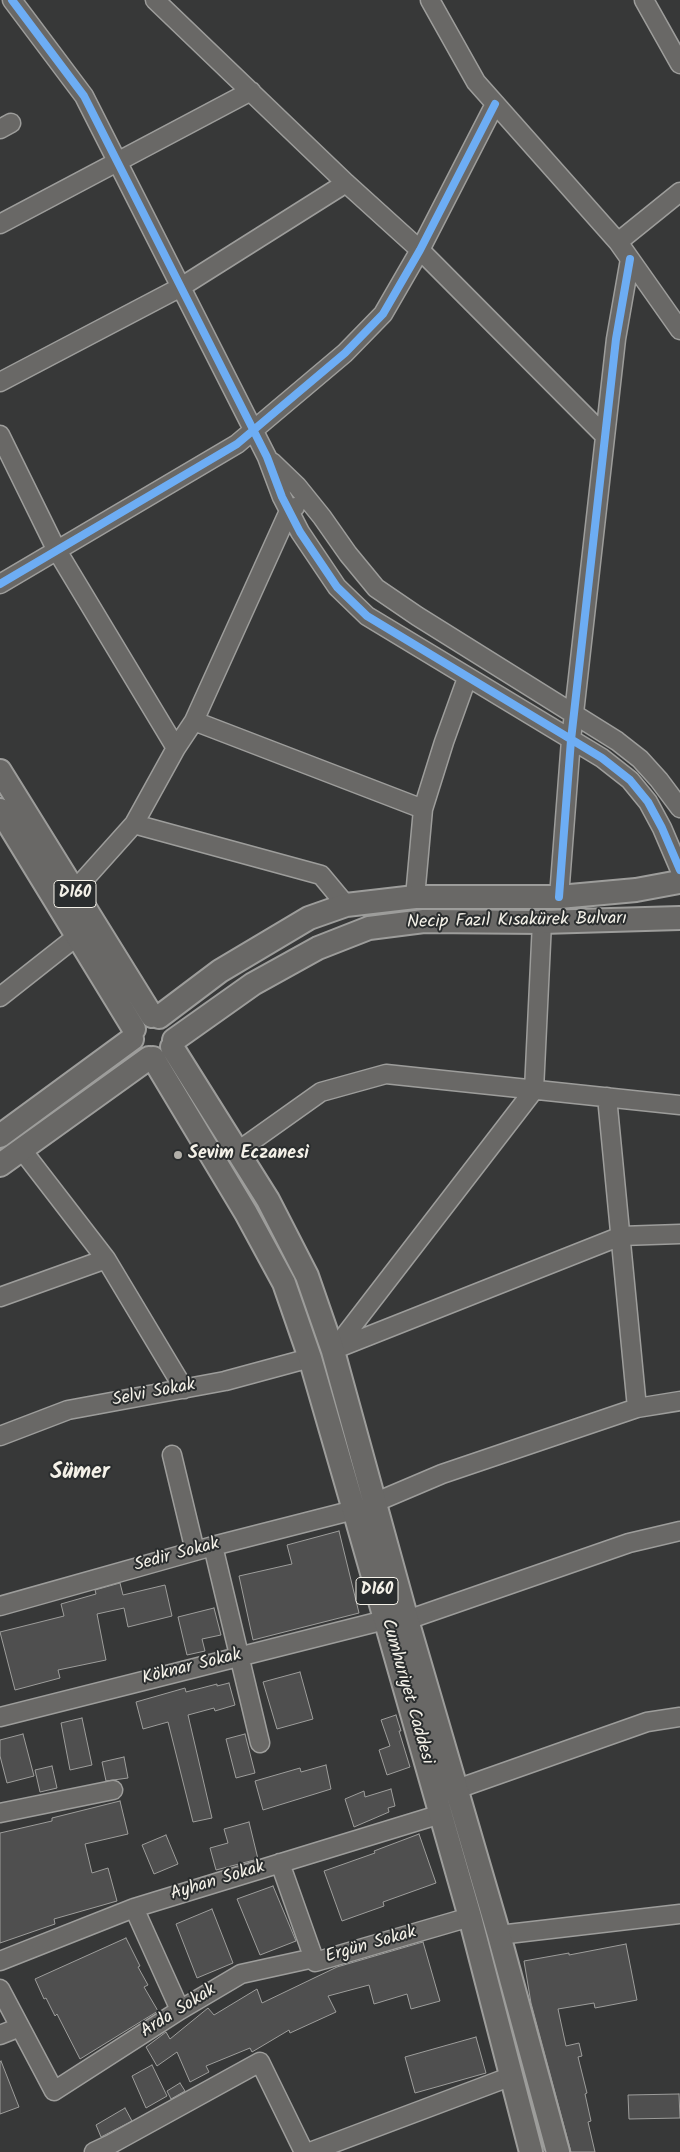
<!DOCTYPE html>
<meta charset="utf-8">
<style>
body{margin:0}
canvas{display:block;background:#373838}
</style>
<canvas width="680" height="2152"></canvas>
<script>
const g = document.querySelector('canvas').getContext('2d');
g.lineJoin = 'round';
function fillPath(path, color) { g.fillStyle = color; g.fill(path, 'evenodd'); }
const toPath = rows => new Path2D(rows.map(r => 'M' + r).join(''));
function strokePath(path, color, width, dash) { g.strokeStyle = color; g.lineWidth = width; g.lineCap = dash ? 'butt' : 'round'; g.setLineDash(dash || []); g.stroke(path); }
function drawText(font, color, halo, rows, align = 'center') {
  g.font = font + ' Kalam,sans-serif'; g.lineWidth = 4; g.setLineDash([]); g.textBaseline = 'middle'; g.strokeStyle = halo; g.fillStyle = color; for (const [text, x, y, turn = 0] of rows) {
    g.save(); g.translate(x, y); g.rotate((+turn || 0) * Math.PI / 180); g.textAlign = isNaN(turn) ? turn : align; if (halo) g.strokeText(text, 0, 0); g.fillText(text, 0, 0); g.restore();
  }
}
const building = toPath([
 [339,1531,359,1613,253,1640,239,1576,292,1564,287,1545,339,1531],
 [120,1583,123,1595,165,1585,172,1616,128,1627,124,1608,97,1614,106,1660,58,1670,60,1678,15,1690,0,1632,64,1616,61,1604,96,1594,95,1590,120,1583],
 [214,1608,221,1635,202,1639,205,1651,187,1655,178,1617,214,1608],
 [300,1672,313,1719,277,1729,263,1682,300,1672],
 [229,1683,235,1705,215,1711,214,1708,188,1715,212,1818,193,1822,168,1722,143,1729,136,1702,185,1688,186,1692,217,1684,217,1686,229,1683],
 [396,1715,401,1731,399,1731,410,1767,387,1775,379,1750,390,1746,381,1720,396,1715],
 [82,1718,92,1765,70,1770,61,1723,82,1718],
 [23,1734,34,1776,7,1783,0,1756,0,1740,23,1734],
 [245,1734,255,1773,236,1778,226,1739,245,1734],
 [124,1757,128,1778,106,1781,102,1762,124,1757],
 [326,1765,331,1789,263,1810,255,1781,300,1768,301,1772,326,1765],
 [52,1766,57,1788,40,1792,35,1770,52,1766],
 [391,1789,395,1806,388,1808,389,1812,354,1827,345,1799,364,1791,365,1797,391,1789],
 [120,1801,128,1834,85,1844,92,1873,108,1868,117,1901,54,1919,55,1924,0,1943,0,1833,52,1821,52,1818,120,1801],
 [249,1822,258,1859,216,1870,210,1848,228,1843,224,1829,249,1822],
 [419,1834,436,1883,383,1902,384,1906,342,1921,324,1871,375,1853,374,1851,419,1834],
 [166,1835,178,1864,154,1874,142,1845,166,1835],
 [273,1886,296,1941,260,1955,237,1899,273,1886],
 [212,1909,233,1963,197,1978,176,1924,212,1909],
 [126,1938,140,1966,138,1967,148,1985,144,1987,158,2011,80,2059,57,2014,55,2016,46,1998,44,1999,35,1979,126,1938],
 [423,1942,440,2001,411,2009,407,1994,374,2004,369,1985,328,1996,336,2012,290,2033,289,2030,252,2052,250,2048,206,2066,209,2072,190,2082,177,2052,157,2066,146,2047,166,2032,170,2039,208,2008,214,2015,257,1989,262,2003,337,1967,423,1942],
 [626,1944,637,2000,595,2008,594,2003,558,2009,566,2046,579,2043,582,2056,578,2057,587,2093,585,2094,591,2121,588,2122,595,2152,571,2152,531,2003,524,1961,569,1953,569,1955,626,1944],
 [476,2037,486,2073,415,2093,405,2057,476,2037],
 [1,2061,19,2107,0,2114,0,2062,1,2061],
 [152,2065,167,2096,146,2108,132,2076,152,2065],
 [180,2083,185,2091,171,2099,167,2091,180,2083],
 [679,2094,680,2118,629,2119,628,2095,679,2094],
 [125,2108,132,2121,101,2137,96,2125,125,2108]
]);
fillPath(building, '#4f4f4f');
strokePath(building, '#9d9d9b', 1);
const minor = toPath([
 [12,0,84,96,267,457,282,497,300,532,337,587,367,616,602,758,630,780,648,802,662,828,680,870],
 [155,0,346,183,420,250,605,436],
 [430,0,476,82,618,242,680,330],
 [644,0,680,64],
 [0,129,11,123],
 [0,224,251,91],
 [618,242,680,192],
 [0,382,181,287,346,183],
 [0,435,56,549,176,748],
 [272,462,297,486,322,517,348,554,376,588,417,616,617,741,640,759,659,780,680,808],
 [0,584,237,444,345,353,383,314,420,250,495,104],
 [194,721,423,809,415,897],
 [423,809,444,742,467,678],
 [134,824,321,875,346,905],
 [74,891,134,824,176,748,194,721,289,511,295,507],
 [559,897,571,740,616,339,630,259],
 [0,997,76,937],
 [607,1097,637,1408],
 [22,1150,106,1259,184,1389],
 [238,1151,321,1092,386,1074,680,1105],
 [0,1297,106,1259],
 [333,1350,621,1236,680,1234],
 [333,1351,534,1090,542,922],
 [0,1436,68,1410,225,1381,310,1358],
 [172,1455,195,1551],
 [376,1502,442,1474,637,1408,680,1401],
 [213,1546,260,1743],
 [0,1606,213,1546,354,1510],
 [407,1620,629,1543,680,1531],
 [0,1717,385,1620],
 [457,1789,647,1722,680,1717],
 [0,1813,113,1790],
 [280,1863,315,1962,470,1917],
 [134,1908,180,2010],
 [499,1935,680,1914],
 [0,1961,134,1908,441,1814],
 [0,1989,54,2091,180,2010,241,1974,314,1958],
 [0,2035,20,2027],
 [94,2152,111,2144,260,2062,304,2152],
 [310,2152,512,2076]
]);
const major = toPath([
 [0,771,152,1016],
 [0,810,134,1029],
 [159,1017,220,971,309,918,346,905,415,897,559,897,636,890,679,882],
 [174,1040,253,984,318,948,369,928,424,921,542,922,680,918],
 [172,1047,268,1200,307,1276,333,1351,407,1620,499,1935,558,2152],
 [153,1058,246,1213,284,1283,310,1358,354,1510,470,1917,531,2152],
 [0,1136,132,1039],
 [0,1165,149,1058]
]);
strokePath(minor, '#9d9d9b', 21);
strokePath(major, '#9d9d9b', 26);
strokePath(minor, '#696866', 18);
strokePath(major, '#696866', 22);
strokePath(toPath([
 [12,0,84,96,267,457,282,497,300,532,337,587,367,616,602,758,630,780,648,802,662,828,680,870],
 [0,584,237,444,345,353,383,314,420,250,495,104],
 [559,897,571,740,616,339,630,259]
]), '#6dadf4', 8);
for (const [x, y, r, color] of [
 [178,1155,5,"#b2b0aa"]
]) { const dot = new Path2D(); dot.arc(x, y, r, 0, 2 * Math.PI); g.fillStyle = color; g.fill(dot); strokePath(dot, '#2a2d2e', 2); }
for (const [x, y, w] of [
 [75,894,42],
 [377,1591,42]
]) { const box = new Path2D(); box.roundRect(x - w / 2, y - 13.5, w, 27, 4); g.fillStyle = '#2a2d2e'; g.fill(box); strokePath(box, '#f4f1e8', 1); }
drawText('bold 16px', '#f4f1e8', null, [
 ["D160",75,894],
 ["D160",377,1591]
]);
drawText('18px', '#f4f1e8', '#2a2d2e', [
 ["Necip Fazıl Kısakürek Bulvarı",517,922,-1],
 ["Selvi Sokak",154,1394,-11],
 ["Sedir Sokak",177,1556,-15],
 ["Köknar Sokak",192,1668,-14],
 ["Cumhuriyet Caddesi",406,1692,74],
 ["Ayhan Sokak",218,1882,-17],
 ["Ergün Sokak",371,1946,-16],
 ["Arda Sokak",179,2012,-32]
]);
drawText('bold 18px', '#f4f1e8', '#2a2d2e', [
 ["Sevim Eczanesi",188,1155]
], 'left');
drawText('bold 22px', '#f4f1e8', '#2a2d2e', [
 ["Sümer",80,1474]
]);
</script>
